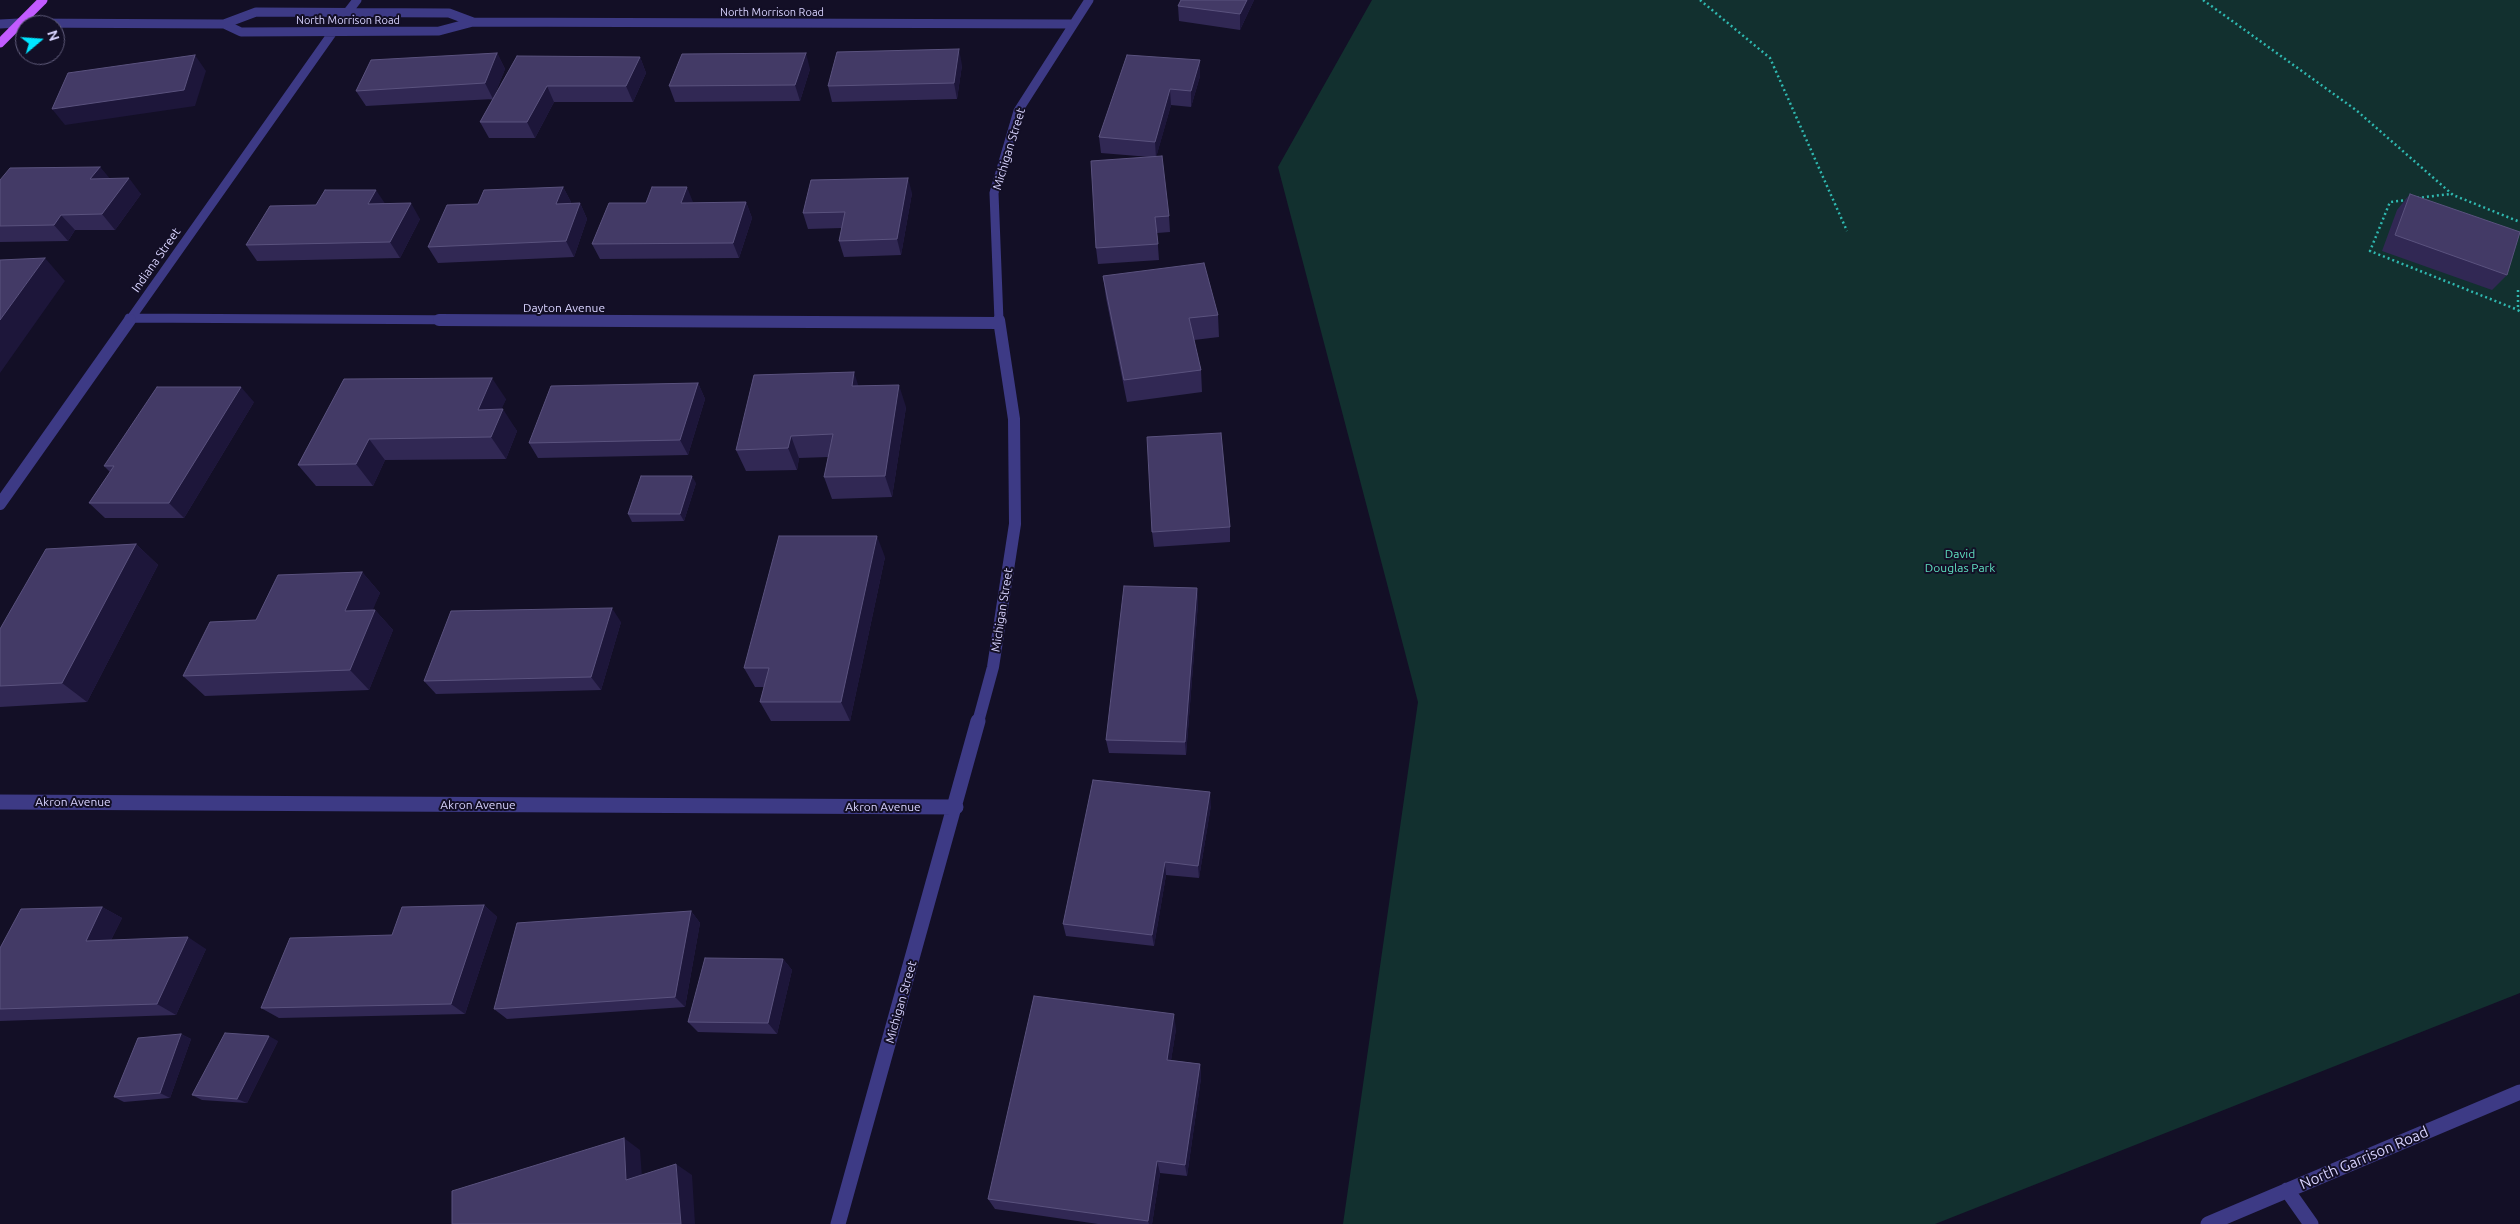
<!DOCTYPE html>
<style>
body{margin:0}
#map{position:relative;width:2520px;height:1224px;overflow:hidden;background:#130f26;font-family:Ubuntu,sans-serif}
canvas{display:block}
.north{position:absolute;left:15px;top:15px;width:50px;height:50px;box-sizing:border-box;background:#130f26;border:1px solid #625e7d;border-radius:50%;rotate:72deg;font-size:14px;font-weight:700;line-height:20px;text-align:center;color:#d9d4ff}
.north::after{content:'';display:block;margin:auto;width:18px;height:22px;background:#00e5ff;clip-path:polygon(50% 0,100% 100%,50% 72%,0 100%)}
</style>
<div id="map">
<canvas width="2520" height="1224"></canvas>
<div class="north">N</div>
</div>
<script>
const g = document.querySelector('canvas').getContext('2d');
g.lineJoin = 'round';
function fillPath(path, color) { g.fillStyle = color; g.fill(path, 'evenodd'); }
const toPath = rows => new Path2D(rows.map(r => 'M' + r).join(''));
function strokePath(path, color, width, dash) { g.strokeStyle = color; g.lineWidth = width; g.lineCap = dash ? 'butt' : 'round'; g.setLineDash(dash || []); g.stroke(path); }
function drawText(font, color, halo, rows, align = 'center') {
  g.font = font + ' Ubuntu,sans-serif'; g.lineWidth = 4; g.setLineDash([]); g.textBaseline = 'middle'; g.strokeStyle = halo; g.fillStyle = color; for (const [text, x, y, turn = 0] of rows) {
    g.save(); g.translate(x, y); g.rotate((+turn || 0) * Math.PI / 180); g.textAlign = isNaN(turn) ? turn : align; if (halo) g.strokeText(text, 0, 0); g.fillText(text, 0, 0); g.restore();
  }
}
fillPath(toPath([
 [1372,0,2520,0,2520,993,1935,1224,1343,1224,1418,702,1278,167]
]), '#12302f');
strokePath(toPath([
 [1700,0,1770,58,1847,231],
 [2203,0,2356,110,2453,195,2520,222],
 [2417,198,2450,194],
 [2408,200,2390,202,2370,251,2518,310],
 [2518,290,2518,310,2520,312]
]), '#2fb8b0', 2.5, [2, 3]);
strokePath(toPath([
 [347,13,357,0],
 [19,23,224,24,256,12,449,13,473,22],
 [224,24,241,32,439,31,473,22,1072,24],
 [129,318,656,321],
 [129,321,333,32],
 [999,321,994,193,1018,111,1089,0]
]), '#3d3a85', 9);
strokePath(toPath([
 [439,320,999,323],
 [0,504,130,320],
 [978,722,993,667,1015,524,1014,419,999,320]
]), '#3d3a85', 12);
strokePath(toPath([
 [0,802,956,807],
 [2287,1190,2311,1224],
 [838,1224,978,721],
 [2208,1224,2520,1092]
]), '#3d3a85', 15);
strokePath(toPath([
 [0,24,19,23]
]), '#3d3a85', 9);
strokePath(toPath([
 [0,43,43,0]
]), '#c25bff', 9);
fillPath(toPath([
 [1181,0,1254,0,1240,30,1179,21,1178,6],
 [497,53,505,69,493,99,366,106,356,91],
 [517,56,640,57,646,73,633,102,554,102,535,138,489,138,480,122],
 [1200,60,1200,76,1191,107,1171,105,1156,157,1169,216,1170,232,1157,233,1159,260,1098,264,1096,248,1150,157,1101,153,1099,137],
 [962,65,957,99,832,102,828,86],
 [810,69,800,101,675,102,669,86],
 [100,167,109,179,141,194,115,230,75,230,68,241,0,242,0,180],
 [563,187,571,202,570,204,580,203,587,219,574,257,438,263,428,247,478,204],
 [912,193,901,255,844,257,839,241,842,228,808,229,803,213],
 [2410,194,2507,275,2492,290,2382,251,2397,210],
 [746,202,752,218,739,258,600,259,592,244,693,203],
 [385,204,420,219,400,258,257,261,246,245],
 [1103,276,1218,315,1219,337,1194,340,1201,370,1202,392,1127,402,1106,298],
 [344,379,506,399,501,409,517,431,506,459,385,460,373,486,316,486,298,465],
 [698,383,705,399,688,455,538,458,529,443],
 [858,386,906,407,892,497,832,499,824,477,828,457,799,458,797,470,746,471,736,450],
 [254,402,184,518,105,518,89,503,110,472,104,466],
 [696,483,684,521,632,522,628,514],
 [1230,527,1230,542,1154,547,1152,532],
 [136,544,158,565,87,702,0,707,0,629],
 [885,557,850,721,771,721,760,702,764,687,755,687,744,668],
 [362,572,380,593,372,610,375,610,393,630,369,690,205,696,183,676,256,620],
 [1197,588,1198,603,1186,755,1109,753,1106,740],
 [621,622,601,690,436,694,424,681],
 [1211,805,1199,878,1166,875,1154,946,1066,936,1063,924],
 [484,905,497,917,465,1014,279,1018,261,1008,392,935],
 [102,907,122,918,111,940,206,949,176,1015,0,1021,0,948],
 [691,911,700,923,685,1007,507,1019,494,1009],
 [783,959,792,970,777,1034,698,1032,688,1022],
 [1176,1029,1171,1060,1200,1064,1201,1078,1187,1176,1160,1173,1152,1224,1098,1224,995,1209,988,1199],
 [181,1034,191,1039,170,1098,124,1102,114,1097],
 [278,1041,247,1103,202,1100,192,1095]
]), '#312854');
fillPath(toPath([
 [1247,0,1254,0,1240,30,1240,14],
 [959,49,962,65,957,99,954,83],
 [497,53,505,69,493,99,485,83],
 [806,53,810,69,800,101,795,85],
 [195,55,206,71,195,106,65,125,52,109],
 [640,57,646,73,633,102,626,86],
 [1200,60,1200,76,1191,107,1191,91],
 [547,86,554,102,535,138,527,122],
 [1170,89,1171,105,1156,158,1155,142],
 [100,167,113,182,90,179],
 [129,178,141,194,115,230,102,214],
 [908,178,912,193,901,255,897,239],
 [563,187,571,202,564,220,556,204],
 [687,187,693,202,681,203],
 [376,190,386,205,368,204],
 [746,202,752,218,739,258,733,243],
 [411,203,420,219,400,258,390,242],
 [580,203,587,219,574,257,566,241],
 [61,215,75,230,68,241,54,225],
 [45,258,65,281,0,373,0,320],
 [854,372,861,394,852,386],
 [492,378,506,399,492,431,478,410],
 [698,383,705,399,688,455,680,440],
 [899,385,906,407,892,497,885,476],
 [241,387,254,402,184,518,169,503],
 [503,409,517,431,506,459,491,437],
 [791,436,799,458,797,470,788,448],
 [369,439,385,460,373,486,356,464],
 [692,476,696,483,684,521,680,514],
 [877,536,885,557,850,721,841,702],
 [136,544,158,565,87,702,62,683],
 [362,572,380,593,364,631,345,611],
 [1197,588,1198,603,1186,755,1185,742],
 [612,608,621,622,601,690,591,677],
 [375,610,393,630,369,690,350,670],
 [1210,792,1211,805,1199,878,1198,866],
 [1165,862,1166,875,1154,946,1152,935],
 [484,905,497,917,465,1014,451,1004],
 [102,907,122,918,105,952,86,941],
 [691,911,700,923,685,1007,675,997],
 [188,937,206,949,176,1015,157,1004],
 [783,959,792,970,777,1034,768,1023],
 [1174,1014,1176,1029,1169,1074,1167,1060],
 [181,1034,191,1039,170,1098,160,1093],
 [269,1036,278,1041,247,1103,237,1099],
 [1200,1064,1201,1078,1187,1176,1185,1165],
 [624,1138,640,1150,643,1191,626,1180],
 [1157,1161,1160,1173,1152,1224,1149,1224,1148,1221],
 [676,1164,692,1175,695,1224,681,1224]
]), '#1d163a');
const building = toPath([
 [1181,0,1247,0,1240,14,1178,6,1181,0],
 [959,49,954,83,828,86,837,52,959,49],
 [497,53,485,83,356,91,371,60,497,53],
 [806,53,795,85,669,86,682,54,806,53],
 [195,55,184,90,52,109,68,73,195,55],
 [1127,55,1200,60,1191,91,1170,89,1155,142,1099,137,1127,55],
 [517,56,640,57,626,86,547,86,527,122,480,122,517,56],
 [1162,156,1169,216,1155,217,1158,244,1096,248,1091,161,1162,156],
 [100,167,90,179,129,178,102,214,61,215,54,225,0,226,0,180,10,168,100,167],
 [908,178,897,239,839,241,845,212,803,213,811,180,908,178],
 [563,187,556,204,580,203,566,241,428,247,447,205,478,204,484,190,563,187],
 [652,187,687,187,681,203,746,202,733,243,592,244,609,203,646,203,652,187],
 [325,190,376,190,368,204,411,203,390,242,246,245,270,206,316,205,325,190],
 [2410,194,2520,232,2507,275,2395,235,2410,194],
 [45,258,0,320,0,260,45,258],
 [1204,263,1218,315,1189,318,1201,370,1124,380,1103,276,1204,263],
 [854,372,852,386,899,385,885,476,824,477,833,434,791,436,788,448,736,450,754,375,854,372],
 [492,378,478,410,503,409,491,437,369,439,356,464,298,465,344,379,492,378],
 [698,383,680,440,529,443,551,386,698,383],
 [157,387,241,387,169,503,89,503,114,466,104,466,157,387],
 [1221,433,1230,527,1152,532,1147,437,1221,433],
 [641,476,692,476,680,514,628,514,641,476],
 [779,536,877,536,841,702,760,702,769,668,744,668,779,536],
 [136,544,62,683,0,686,0,629,46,549,136,544],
 [362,572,345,611,375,610,350,670,183,676,210,622,256,620,278,575,362,572],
 [1124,586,1197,588,1185,742,1106,740,1124,586],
 [612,608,591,677,424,681,451,611,612,608],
 [1093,780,1210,792,1198,866,1165,862,1152,935,1063,924,1093,780],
 [484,905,451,1004,261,1008,290,938,392,935,402,907,484,905],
 [102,907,86,941,188,937,157,1004,0,1009,0,948,21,909,102,907],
 [691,911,675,997,494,1009,517,923,691,911],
 [705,958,783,959,768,1023,688,1022,705,958],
 [1034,996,1174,1014,1167,1060,1200,1064,1185,1165,1157,1161,1148,1221,988,1199,1034,996],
 [225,1033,269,1036,237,1099,192,1095,225,1033],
 [181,1034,160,1093,114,1097,138,1038,181,1034],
 [624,1138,626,1180,676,1164,681,1224,452,1224,452,1191,624,1138]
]);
fillPath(building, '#433a66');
strokePath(building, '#5a527e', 1);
drawText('11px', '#d9d4ff', '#130f26', [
 ["North Morrison Road",772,12],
 ["North Morrison Road",348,20]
]);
drawText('12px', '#d9d4ff', '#130f26', [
 ["Michigan Street",1009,149,-73],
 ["Indiana Street",156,260,-55],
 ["Dayton Avenue",564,308],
 ["Michigan Street",1002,610,-81],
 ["Akron Avenue",73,802],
 ["Akron Avenue",478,805],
 ["Akron Avenue",883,807],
 ["Michigan Street",901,1002,-74]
]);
drawText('12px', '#5fe0c0', '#130f26', [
 ["David",1960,554],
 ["Douglas Park",1960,568]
]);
drawText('15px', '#d9d4ff', '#130f26', [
 ["North Garrison Road",2364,1158,-23]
]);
</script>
